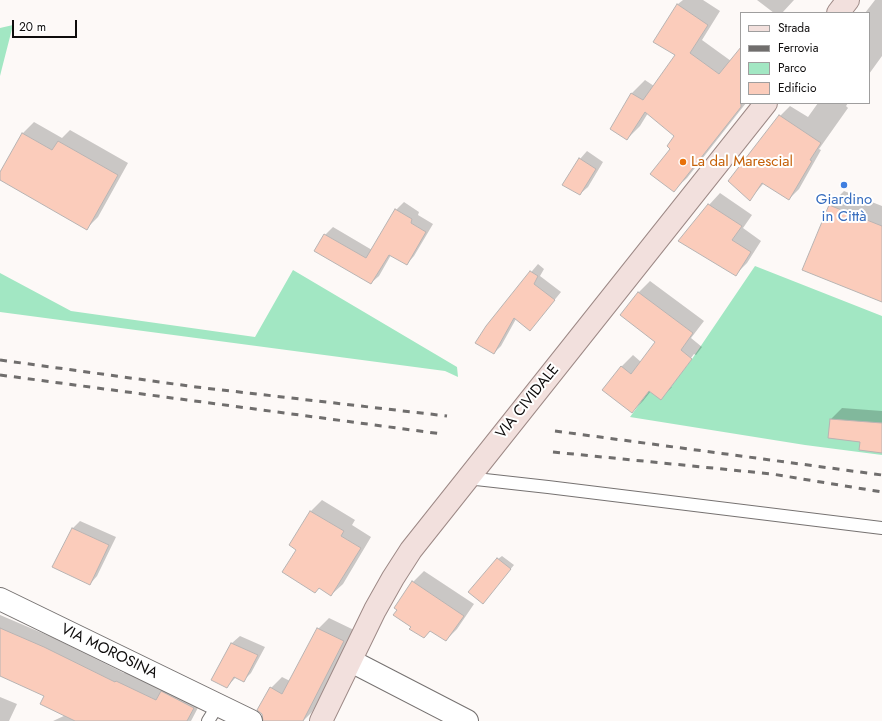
<!DOCTYPE html>
<meta charset="utf-8">
<style>
body{margin:0}
#map{position:relative;width:882px;height:721px;overflow:hidden;background:#fdf9f7;font-family:Jost,sans-serif}
canvas{display:block}
.legend{position:absolute;left:740px;top:12px;width:130px;height:92px;box-sizing:border-box;background:#fff;border:1px solid #9f9e9e;margin:0;padding:5px 7px;list-style:none;font-size:12px;color:#0e0c0c}
.legend li{display:flex;align-items:center;gap:8px;height:20px}
.legend b{width:20px;border:1px solid #9f9e9e}
.scale{position:absolute;left:12px;top:20px;width:65px;height:18px;box-sizing:border-box;border:2px solid #0e0c0c;border-top:0;padding-left:5px;font-size:12px;line-height:14px;white-space:nowrap;color:#0e0c0c;-webkit-text-stroke:3px #fff;paint-order:stroke}
</style>
<div id="map">
<canvas width="882" height="721"></canvas>
<ul class="legend">
<li><b style="height:5px;background:#f2e0dd"></b>Strada</li>
<li><b style="height:5px;background:#706e6d"></b>Ferrovia</li>
<li><b style="height:11px;background:#a2e7c3"></b>Parco</li>
<li><b style="height:11px;background:#fbccbb"></b>Edificio</li>
</ul>
<div class="scale">20 m</div>
</div>
<script>
const g = document.querySelector('canvas').getContext('2d');
g.lineJoin = 'round';
function fillPath(path, color) { g.fillStyle = color; g.fill(path, 'evenodd'); }
const toPath = rows => new Path2D(rows.map(r => 'M' + r).join(''));
function strokePath(path, color, width, dash) { g.strokeStyle = color; g.lineWidth = width; g.lineCap = dash ? 'butt' : 'round'; g.setLineDash(dash || []); g.stroke(path); }
function drawText(font, color, halo, rows, align = 'center') {
  g.font = font + ' Jost,sans-serif'; g.lineWidth = 4; g.setLineDash([]); g.textBaseline = 'middle'; g.strokeStyle = halo; g.fillStyle = color; for (const [text, x, y, turn = 0] of rows) {
    g.save(); g.translate(x, y); g.rotate((+turn || 0) * Math.PI / 180); g.textAlign = isNaN(turn) ? turn : align; if (halo) g.strokeText(text, 0, 0); g.fillText(text, 0, 0); g.restore();
  }
}
fillPath(toPath([
 [13,25,2,68,0,76,0,28],
 [755,266,882,316,882,455,805,445,630,417,649,391,661,399,692,359],
 [293,270,457,367,458,377,445,371,0,312,0,273,71,311,255,337]
]), '#a2e7c3');
fillPath(toPath([
 [683,0,703,0,720,11,702,40,731,61,741,49,741,103,746,103,687,178,674,190,672,149,676,136,648,113,640,126,627,139,611,128,632,93,645,80,654,86,676,55,655,42,678,4],
 [757,0,794,0,782,13,774,13],
 [875,0,882,0,882,56,869,74,869,13,865,13],
 [818,103,848,103,846,106,848,108,819,149,821,150,799,189,789,199,764,183,750,199,780,116,790,106,808,117],
 [34,122,62,138,70,130,128,163,98,217,86,229,0,179,0,174,23,133],
 [587,151,603,162,588,187,580,194,580,159],
 [844,191,882,206,882,301,829,206],
 [720,193,752,215,743,228,761,241,747,263,736,274,709,205],
 [404,202,419,212,418,215,433,224,414,256,407,264,391,255,379,276,371,283,315,251,325,235,333,227,372,250,396,210],
 [538,264,544,269,540,276,561,292,530,330,516,319,501,346,494,353,486,326],
 [650,281,704,321,691,338,702,347,672,387,661,398,651,391,643,401,632,412,603,389,622,366,633,355,641,362,656,342,621,315,639,292],
 [694,354,696,355,672,387,669,387],
 [842,408,882,411,882,452,861,442,829,438,831,419],
 [322,500,355,520,352,525,371,537,343,584,331,595,297,550,291,545,311,511],
 [80,521,116,537,97,576,90,584,53,567,73,528],
 [502,556,514,565,486,599,498,559],
 [424,571,474,604,457,629,446,640,431,630,424,637,413,626,399,609,413,582],
 [0,615,54,638,124,673,126,672,203,698,191,721,53,721,66,715,46,696,0,675],
 [329,618,354,630,312,712,303,721,266,721,271,688,282,677,290,681,318,629],
 [240,636,265,647,251,673,243,681,236,677,227,687,213,679,232,643],
 [0,697,17,704,9,721,0,721]
]), '#0003');
const building = toPath([
 [677,4,708,25,690,53,719,74,741,47,741,107,674,192,650,174,670,149,667,146,674,136,645,112,627,140,610,129,631,93,643,100,675,55,653,42,677,4],
 [779,115,821,143,810,160,812,161,789,200,762,183,750,201,728,181,779,115],
 [22,133,52,150,58,141,118,175,87,230,0,180,0,172,22,133],
 [579,158,596,169,580,195,562,185,579,158],
 [708,204,742,226,732,240,751,252,736,276,678,241,708,204],
 [829,205,882,226,882,302,802,270,829,205],
 [395,209,412,219,411,223,426,232,407,265,389,255,371,284,314,251,324,234,366,258,395,209],
 [530,271,538,276,534,284,555,300,530,331,514,318,494,354,475,343,486,326,530,271],
 [638,292,693,333,681,350,692,359,661,400,649,391,632,413,602,390,621,366,631,374,655,342,620,315,638,292],
 [830,419,882,423,882,453,859,450,860,442,828,438,830,419],
 [310,511,344,531,341,536,361,548,331,596,319,588,315,593,282,572,296,550,289,545,310,511],
 [72,528,109,545,90,585,52,567,72,528],
 [497,558,511,569,483,604,468,592,497,558],
 [412,581,464,616,446,641,430,631,424,638,409,629,411,627,393,615,397,610,394,608,412,581],
 [0,628,44,647,115,682,116,681,156,700,161,691,194,708,187,721,75,721,40,704,44,696,0,676,0,628],
 [317,628,344,641,303,721,263,721,262,714,257,710,270,687,282,694,317,628],
 [231,643,258,655,244,682,234,677,227,688,211,680,231,643]
]);
fillPath(building, '#fbccbb');
strokePath(building, '#b8b4b3', 1);
const lane = toPath([
 [467,478,548,487,882,528],
 [208,721,218,705]
]);
const street = toPath([
 [0,599,251,721],
 [351,661,467,721]
]);
const primary = toPath([
 [838,13,848,0],
 [321,721,375,610,393,578,411,550,766,103]
]);
strokePath(lane, '#767271', 14);
strokePath(street, '#767271', 24);
strokePath(primary, '#9d8986', 24);
strokePath(lane, '#fff', 12);
strokePath(street, '#fff', 22);
strokePath(primary, '#f2e0dd', 22);
strokePath(toPath([
 [0,360,196,387,447,416],
 [0,375,442,434],
 [555,431,882,475],
 [553,452,772,474,882,492]
]), '#706e6d', 3, [7, 7]);
for (const [x, y, r, color] of [
 [683,162,4,"#e8710a"],
 [844,185,4,"#3f7fe0"]
]) { const dot = new Path2D(); dot.arc(x, y, r, 0, 2 * Math.PI); g.fillStyle = color; g.fill(dot); strokePath(dot, '#fff', 1.5); }
drawText('15px', '#c56008', '#fff', [
 ["La dal Marescial",691,162]
], 'left');
drawText('15px', '#366cbe', '#fff', [
 ["Giardino",844,200],
 ["in Città",844,217]
]);
drawText('15px', '#0e0c0c', '#fff', [
 ["VIA CIVIDALE",528,402,-51],
 ["VIA MOROSINA",109,652,26]
]);
</script>
